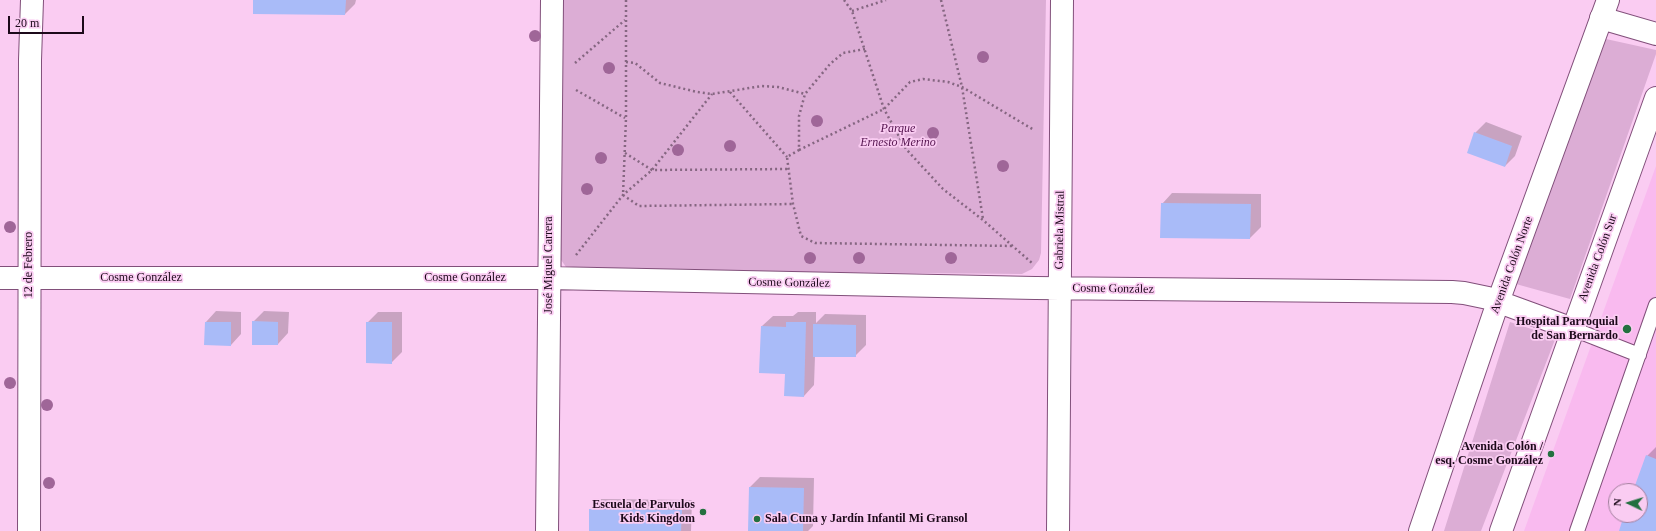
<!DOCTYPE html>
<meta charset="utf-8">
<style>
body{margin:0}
#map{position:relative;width:1656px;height:531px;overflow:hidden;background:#faccf2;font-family:Georgia,serif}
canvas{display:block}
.north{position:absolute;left:1608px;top:483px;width:40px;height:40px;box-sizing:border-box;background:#faccf2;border:1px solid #a17e9c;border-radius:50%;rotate:274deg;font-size:11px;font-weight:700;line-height:16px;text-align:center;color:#1c091a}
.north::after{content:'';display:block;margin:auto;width:14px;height:18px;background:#23703f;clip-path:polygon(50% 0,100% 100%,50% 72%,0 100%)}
.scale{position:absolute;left:8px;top:16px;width:76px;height:18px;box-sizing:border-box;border:2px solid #1c091a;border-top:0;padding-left:5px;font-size:12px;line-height:14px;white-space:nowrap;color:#1c091a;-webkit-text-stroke:3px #faccf2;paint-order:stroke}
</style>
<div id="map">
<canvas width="1656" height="531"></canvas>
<div class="north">N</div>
<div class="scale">20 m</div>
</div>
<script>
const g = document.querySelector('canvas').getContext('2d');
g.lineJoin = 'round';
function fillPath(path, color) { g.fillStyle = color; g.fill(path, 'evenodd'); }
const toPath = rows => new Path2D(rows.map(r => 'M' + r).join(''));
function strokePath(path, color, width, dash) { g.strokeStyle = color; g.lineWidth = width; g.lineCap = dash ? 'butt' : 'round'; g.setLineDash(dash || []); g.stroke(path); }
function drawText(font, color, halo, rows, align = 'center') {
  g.font = font + ' Georgia,serif'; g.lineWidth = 3.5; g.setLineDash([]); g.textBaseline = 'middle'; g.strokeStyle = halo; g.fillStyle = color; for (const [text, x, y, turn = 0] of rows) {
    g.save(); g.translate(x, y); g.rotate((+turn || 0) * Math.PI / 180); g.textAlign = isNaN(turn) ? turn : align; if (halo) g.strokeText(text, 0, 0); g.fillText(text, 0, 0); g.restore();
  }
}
fillPath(toPath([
 [1656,166,1656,531,1524,531],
 [1616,491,1640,491,1640,515,1616,515]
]), '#f9baef');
fillPath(toPath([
 [561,0,1046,0,1041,253,1039,260,1032,269,1022,274,578,270,566,267,559,257],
 [1606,39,1656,50,1656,54,1570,299,1516,284],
 [1510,322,1556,337,1481,531,1444,531]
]), '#dcadd5');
fillPath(toPath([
 [254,0,356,0,355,4,345,14],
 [1486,122,1522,136,1515,156,1505,166,1475,133],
 [1172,193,1261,194,1261,227,1250,238,1161,237,1162,204],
 [216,311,241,312,241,334,231,345,205,344,206,322],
 [264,311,289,312,288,333,278,344,253,322],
 [378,312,402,312,402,352,391,363,367,323],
 [798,312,816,312,816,323,825,314,866,315,866,345,855,356,815,356,814,385,804,396,786,373,762,326,773,316,793,316],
 [1656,447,1656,531,1620,531,1626,515,1640,515,1640,491,1634,491,1647,456],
 [760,477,814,478,813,526,808,531,749,531,750,487],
 [601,499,692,500,691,531,590,531,590,510]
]), '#0003');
fillPath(toPath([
 [253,0,346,0,345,15,253,14],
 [1474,132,1512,146,1505,167,1467,153],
 [1161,203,1251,204,1250,239,1160,238],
 [252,321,278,322,278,345,252,345],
 [205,322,231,322,231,346,204,345],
 [366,322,392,322,392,364,366,363],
 [786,322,806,322,804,397,784,396,785,374,759,373,761,326,786,327],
 [813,324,856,325,856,357,813,357],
 [1646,455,1656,459,1656,531,1619,531,1624,515,1640,515,1640,491,1633,491],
 [749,487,804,488,803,531,748,531],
 [589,509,682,510,681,531,589,531]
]), '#a9bbf8');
const service = toPath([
 [1573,329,1639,355],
 [1577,531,1656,305]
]);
const minor = toPath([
 [1601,18,1656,34],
 [0,278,549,278,1035,288,1452,292,1464,293,1488,298,1573,329],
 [29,531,30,60,32,0],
 [547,531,552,0],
 [1058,531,1062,0]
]);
const primary = toPath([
 [1420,531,1498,302,1608,0],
 [1501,531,1656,98]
]);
strokePath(service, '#814f7a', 16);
strokePath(minor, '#814f7a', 24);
strokePath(primary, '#814f7a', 24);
strokePath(toPath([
 [626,0,626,118,623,195,639,206,793,204],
 [844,0,852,11,884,109,906,149,943,189,983,220,1032,263],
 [941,0,962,87,983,219],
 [852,11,886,0],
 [865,49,843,53,830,64,805,94,799,116,799,150,787,157,793,204,801,236,815,243,1014,246],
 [626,62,635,63,660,83,697,92,712,94,762,86,778,87,805,94],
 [575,63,625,20],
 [576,90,625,118],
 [730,92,787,157],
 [799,150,884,109,910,82,923,79,948,82,962,87,1034,130],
 [625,153,652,170,788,169],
 [576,255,623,195,652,170,712,94]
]), '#856681', 2.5, [2, 3]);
strokePath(service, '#fff', 14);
strokePath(minor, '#fff', 22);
strokePath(primary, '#fff', 22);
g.fillStyle = '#9f6698';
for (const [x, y] of [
 [535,36],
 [983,57],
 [609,68],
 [817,121],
 [933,133],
 [730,146],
 [678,150],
 [601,158],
 [1003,166],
 [587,189],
 [10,227],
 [810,258],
 [859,258],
 [951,258],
 [10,383],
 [47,405],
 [49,483]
]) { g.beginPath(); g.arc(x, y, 6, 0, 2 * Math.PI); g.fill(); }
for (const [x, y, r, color] of [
 [1627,329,5,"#23703f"],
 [1551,454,4,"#23703f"],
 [703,512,4,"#23703f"],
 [757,519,4,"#23703f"]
]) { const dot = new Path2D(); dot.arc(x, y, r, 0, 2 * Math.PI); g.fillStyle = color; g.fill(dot); strokePath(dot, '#faccf2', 1.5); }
drawText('italic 12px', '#54134e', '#faccf2', [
 ["Parque",898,129],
 ["Ernesto Merino",898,143]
]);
drawText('12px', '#1c091a', '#faccf2', [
 ["Gabriela Mistral",1060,230,-89],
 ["Avenida Colón Sur",1598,258,-70],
 ["12 de Febrero",29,265,-90],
 ["José Miguel Carrera",549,265,-90],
 ["Avenida Colón Norte",1512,265,-70],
 ["Cosme González",141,278],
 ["Cosme González",465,278],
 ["Cosme González",789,283,1],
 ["Cosme González",1113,289,1]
]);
drawText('bold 12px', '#1c091a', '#faccf2', [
 ["Hospital Parroquial",1618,322],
 ["de San Bernardo",1618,336],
 ["Avenida Colón /",1543,447],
 ["esq. Cosme González",1543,461],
 ["Escuela de Parvulos",695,505],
 ["Kids Kingdom",695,519],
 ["Sala Cuna y Jardín Infantil Mi Gransol",765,519,"left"]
], 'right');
</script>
